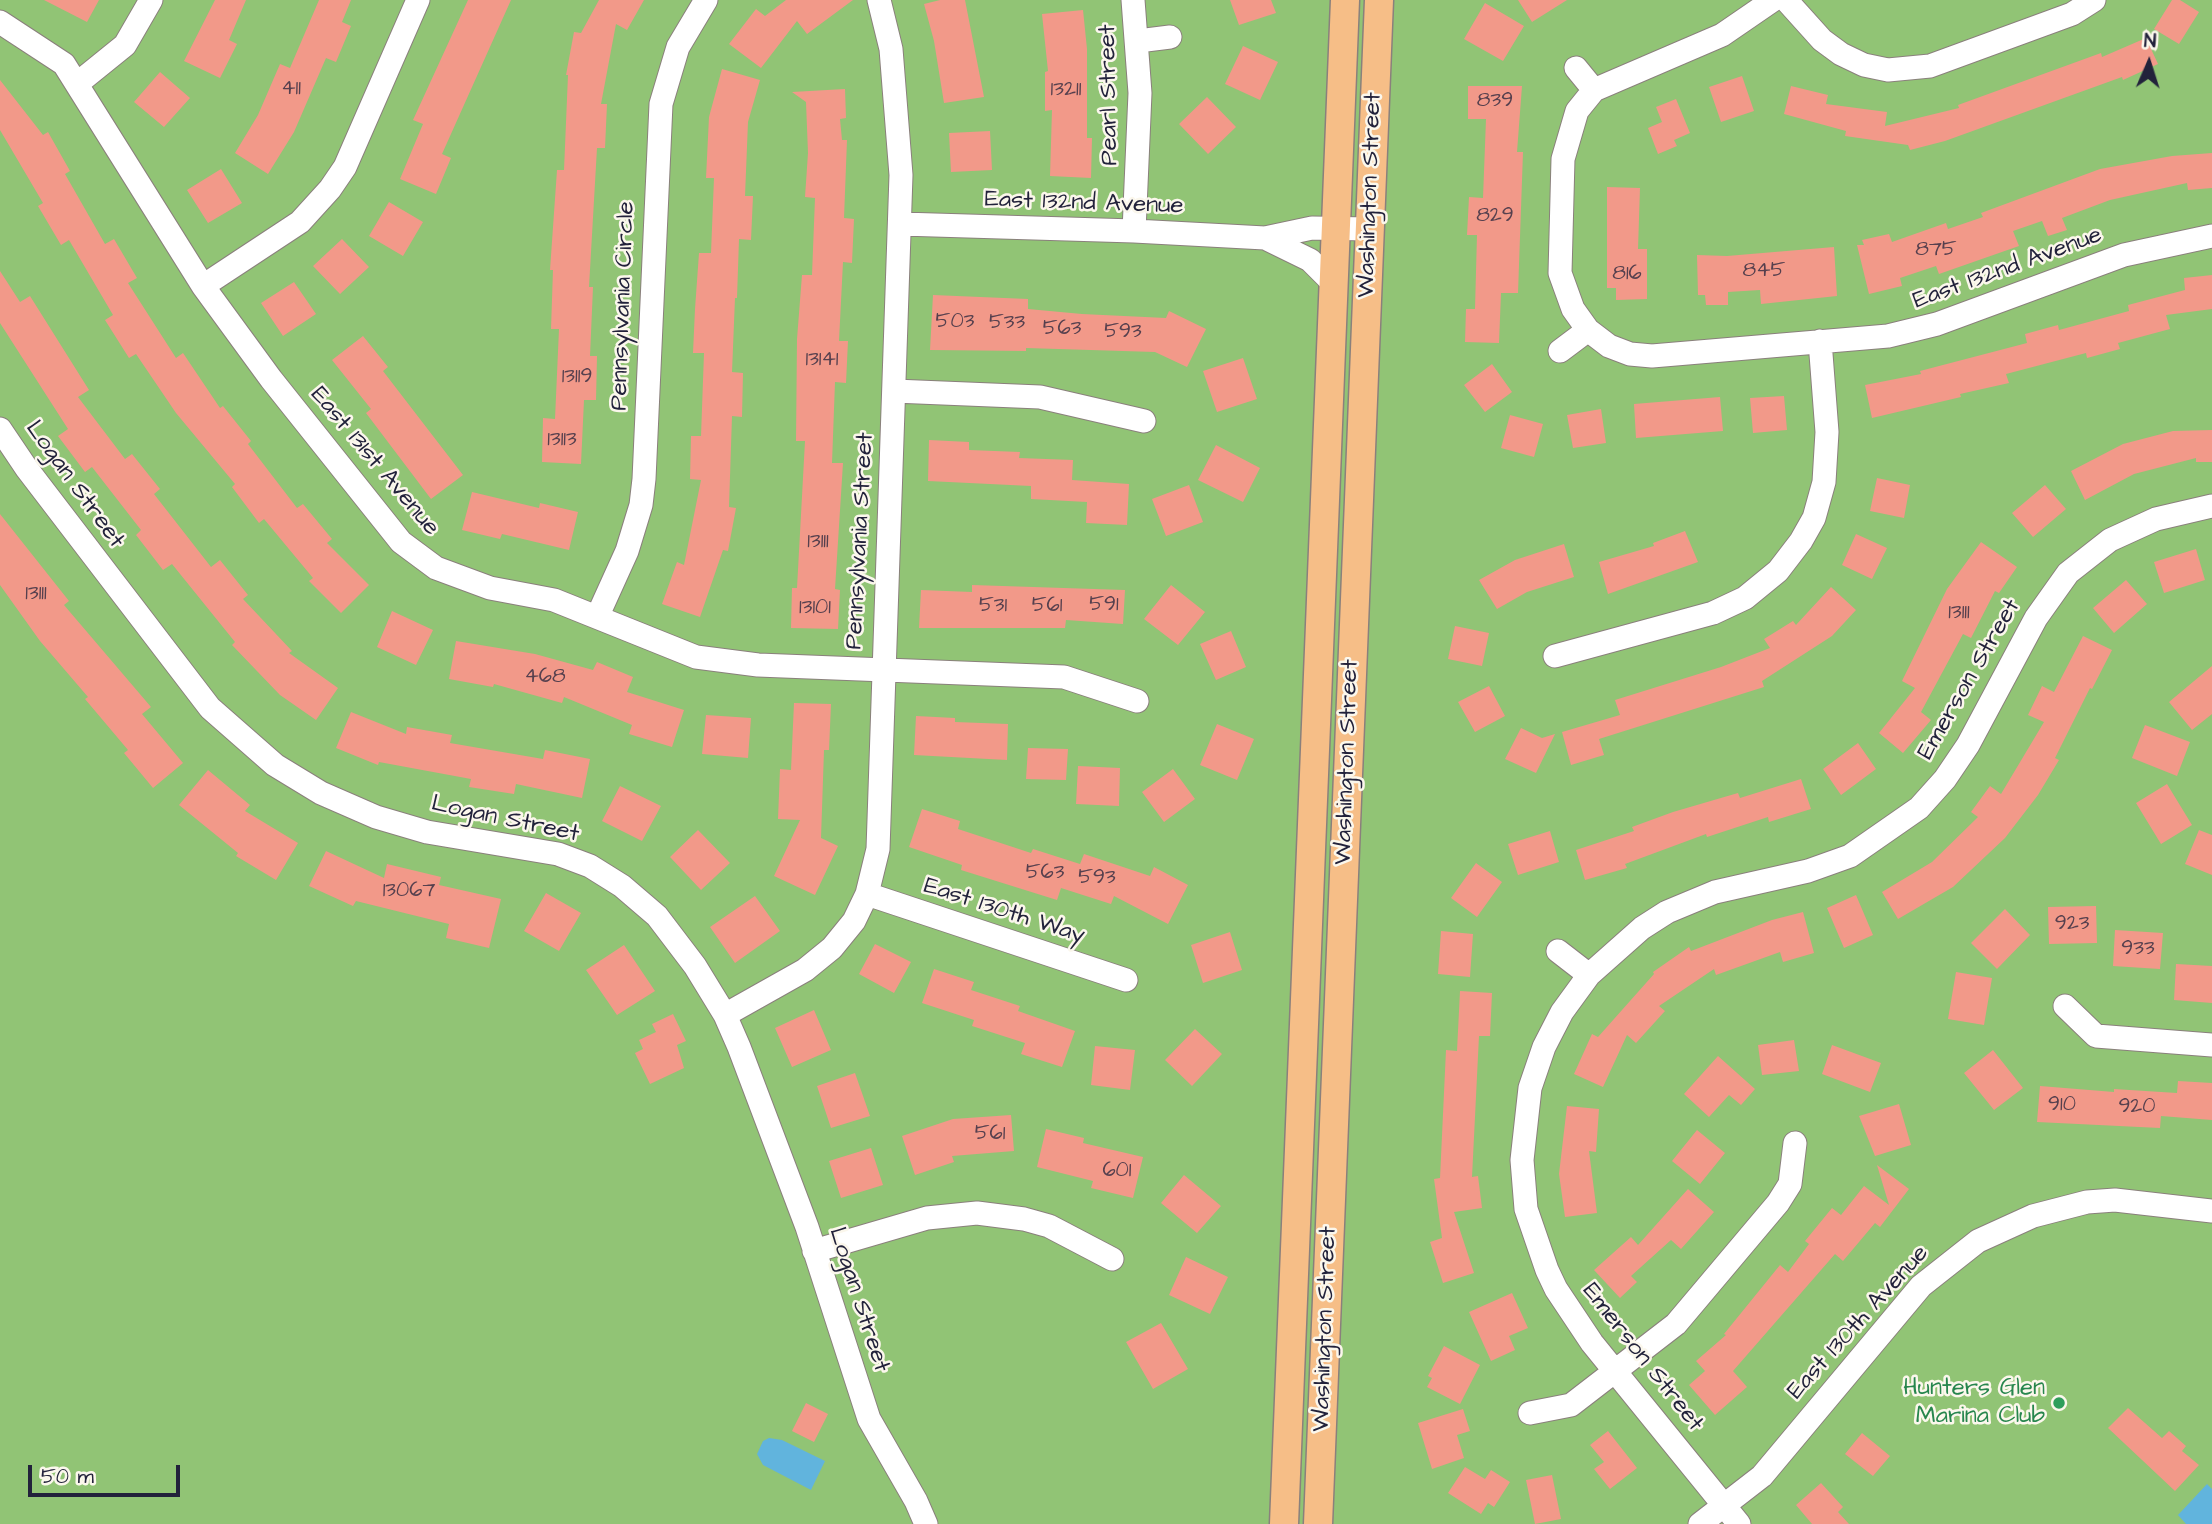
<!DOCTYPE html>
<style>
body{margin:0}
#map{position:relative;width:2212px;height:1524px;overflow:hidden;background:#f1ddbd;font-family:"Architects Daughter",sans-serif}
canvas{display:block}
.north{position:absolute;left:2114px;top:28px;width:70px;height:70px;-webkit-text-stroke:5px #fbf7ec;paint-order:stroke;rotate:3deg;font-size:19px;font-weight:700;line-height:28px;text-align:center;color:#22223b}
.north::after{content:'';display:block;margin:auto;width:24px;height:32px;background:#22223b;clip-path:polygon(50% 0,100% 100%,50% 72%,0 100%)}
.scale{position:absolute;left:28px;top:1465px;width:152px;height:32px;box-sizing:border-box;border:4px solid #22223b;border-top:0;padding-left:9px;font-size:21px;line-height:24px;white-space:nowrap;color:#22223b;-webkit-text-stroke:5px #fbf7ec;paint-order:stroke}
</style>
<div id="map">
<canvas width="2212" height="1524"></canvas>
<div class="north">N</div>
<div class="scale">50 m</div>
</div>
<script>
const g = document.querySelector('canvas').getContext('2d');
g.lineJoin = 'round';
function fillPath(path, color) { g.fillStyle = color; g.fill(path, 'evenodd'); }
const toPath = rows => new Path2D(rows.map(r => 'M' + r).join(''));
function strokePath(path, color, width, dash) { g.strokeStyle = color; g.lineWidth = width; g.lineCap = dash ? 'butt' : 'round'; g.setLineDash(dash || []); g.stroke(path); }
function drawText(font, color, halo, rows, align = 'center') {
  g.font = font + ' "Architects Daughter",sans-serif'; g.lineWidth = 5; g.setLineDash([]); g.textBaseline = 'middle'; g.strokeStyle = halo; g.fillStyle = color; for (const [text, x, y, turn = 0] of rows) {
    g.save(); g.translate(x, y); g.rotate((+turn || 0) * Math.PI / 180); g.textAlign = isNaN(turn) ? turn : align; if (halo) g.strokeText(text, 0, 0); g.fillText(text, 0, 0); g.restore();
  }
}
fillPath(toPath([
 [0,0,2212,0,2212,1524,0,1524]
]), '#91c475');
fillPath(toPath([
 [769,1438,782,1440,825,1461,811,1490,763,1465,757,1454,763,1441],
 [2207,1484,2212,1489,2212,1524,2186,1524,2178,1515]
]), '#61b4dd');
fillPath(toPath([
 [44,0,99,0,87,22],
 [215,0,246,0,229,40,237,44,220,78,184,61],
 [319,0,351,0,342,22,351,26,336,62,326,58,294,132,268,174,235,153,258,115,280,64,290,68],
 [468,0,511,0,442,154,451,158,436,194,400,179,423,124,413,120],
 [599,0,644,0,627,30,616,24,601,104,607,104,605,148,597,148,589,287,593,287,590,356,597,356,596,400,584,400,581,464,542,462,543,418,555,419,559,329,551,329,553,270,550,270,557,170,564,170,568,75,566,75,574,32,581,33],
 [786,0,853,0,807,34,797,21,761,68,729,44,756,9,765,16],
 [940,0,965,0,984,97,944,103,934,41,924,4],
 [1230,0,1271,0,1276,13,1239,25],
 [1518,0,1567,0,1532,22],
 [2172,0,2180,0,2199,12,2179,44,2154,29],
 [1485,3,1524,26,1503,61,1464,39],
 [1083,10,1087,49,1087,138,1092,138,1091,178,1050,176,1052,110,1045,111,1045,72,1048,71,1042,14],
 [2146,38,2158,64,2123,80,2122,77,1945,141,1910,150,1908,145,1845,136,1846,131,1784,114,1791,86,1828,95,1826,104,1887,112,1885,126,1959,108,1958,105,2101,53,2102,57],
 [1243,46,1278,62,1260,100,1225,84],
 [722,69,760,80,748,122,745,196,753,196,751,240,739,239,737,298,735,298,732,372,743,373,742,417,732,416,729,507,736,508,728,551,723,550,700,617,662,604,677,562,684,565,701,480,690,479,691,436,701,436,704,353,693,353,695,309,699,253,711,253,714,178,706,178,709,117],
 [160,72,190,98,164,127,134,102],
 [1742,76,1754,111,1721,122,1709,87],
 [0,80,43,135,48,132,70,171,65,174,105,244,114,239,137,278,128,283,176,358,183,353,220,408,223,406,251,441,248,444,297,508,303,504,332,539,327,543,369,585,341,613,309,581,313,578,264,519,259,523,232,487,235,484,176,413,136,354,129,358,105,320,113,315,69,240,61,245,38,206,43,203,0,130],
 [1468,86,1522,86,1517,152,1523,152,1518,293,1501,293,1499,343,1465,342,1466,309,1475,309,1477,235,1467,235,1469,197,1483,198,1486,119,1468,119],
 [845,89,846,118,840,119,842,140,847,140,844,218,854,219,852,263,843,262,839,341,848,341,846,383,835,382,832,463,843,463,835,589,840,590,838,629,791,628,792,588,797,588,805,441,796,441,797,339,802,275,812,275,815,198,805,197,808,153,806,102,792,92],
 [1207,97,1236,127,1208,154,1179,124],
 [1676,99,1690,133,1674,140,1677,146,1658,154,1648,128,1662,122,1656,107],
 [990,131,992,170,951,172,949,133],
 [2212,153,2212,188,2188,190,2187,183,2110,200,2062,218,2067,230,2048,236,2042,221,2013,231,2019,246,1939,274,1936,266,1900,278,1902,286,1869,294,1857,245,1864,245,1862,240,1889,234,1892,242,1946,223,1948,229,1983,217,1981,213,2100,169,2172,156],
 [221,169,242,203,208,223,187,190],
 [1607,187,1640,188,1638,249,1647,249,1647,299,1616,300,1616,288,1607,288],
 [389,202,423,222,403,256,369,236],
 [342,239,369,267,340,294,313,266],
 [1834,247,1837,296,1761,304,1760,290,1728,292,1728,305,1706,305,1705,295,1698,295,1697,255,1727,256],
 [0,271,20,302,30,296,89,390,78,397,125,459,132,454,160,489,154,494,211,567,220,560,248,595,243,599,292,651,289,653,338,688,316,720,280,695,232,645,235,642,172,564,163,570,136,535,141,530,92,467,85,472,58,436,68,429,0,323],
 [2212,275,2212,309,2166,315,2170,329,2118,343,2120,349,2087,358,2086,353,2006,374,2009,383,1960,394,1961,397,1872,418,1865,385,1921,374,1920,371,2027,343,2025,334,2058,325,2059,330,2129,311,2128,305,2185,290,2184,278],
 [294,282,316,314,283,336,261,303],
 [933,295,1028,299,1028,309,1082,314,1166,318,1169,311,1206,329,1187,367,1155,352,1026,348,1026,351,930,350],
 [363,336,388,367,383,371,463,475,431,499,366,413,371,409,332,360],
 [1243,358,1257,399,1217,412,1203,371],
 [1492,364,1512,392,1485,412,1464,385],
 [1784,396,1787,430,1753,433,1750,398],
 [1720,397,1723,431,1636,438,1634,404],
 [1601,409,1606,443,1573,448,1567,415],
 [1510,415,1543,424,1534,457,1501,448],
 [2212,430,2212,462,2196,462,2196,458,2134,474,2085,500,2071,471,2123,444,2173,431],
 [929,440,969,442,969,450,1020,452,1019,458,1073,460,1072,480,1129,484,1127,525,1086,523,1087,502,1031,499,1031,486,928,481],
 [1216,445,1260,468,1243,502,1198,480],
 [1877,478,1910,485,1904,518,1870,511],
 [1189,485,1203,522,1166,536,1152,499],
 [2045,485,2066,509,2033,537,2012,513],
 [472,492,539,508,540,503,578,512,569,550,502,534,500,539,462,530],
 [0,514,69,601,64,605,151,707,142,714,183,763,153,788,124,753,128,750,85,699,88,697,40,641,0,585],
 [1685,531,1698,562,1608,594,1599,562,1654,546,1653,543],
 [1856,534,1887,548,1872,579,1842,565],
 [1981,542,2017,567,1999,593,1995,591,1971,638,1963,634,1921,712,1931,720,1903,753,1879,733,1915,688,1902,681,1947,589],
 [1564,544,1574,577,1527,592,1497,609,1479,580,1515,560],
 [2196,549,2205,580,2164,593,2154,562],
 [2126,580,2147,604,2114,633,2093,608],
 [972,585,1125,590,1123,624,1066,620,1065,628,919,628,921,590,972,592],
 [1171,585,1205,612,1178,645,1144,619],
 [1831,587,1856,610,1832,636,1762,681,1764,687,1599,739,1604,755,1571,765,1562,732,1620,715,1615,700,1721,667,1770,648,1764,639,1793,621,1796,625],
 [392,611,433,630,416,665,377,647],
 [1455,626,1489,633,1482,666,1448,659],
 [1231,631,1246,667,1216,680,1200,644],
 [2083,636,2112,650,2092,689,2090,688,2055,758,2059,760,2038,795,2005,838,1953,887,1898,919,1882,892,1932,862,1978,817,1971,812,1990,786,2001,794,2044,722,2028,715,2042,686,2054,692],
 [456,641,535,654,593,670,597,662,633,677,627,692,684,710,672,747,629,734,632,725,564,697,562,703,494,684,493,687,449,679],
 [2212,666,2212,714,2192,730,2169,702],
 [1489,686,1505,716,1475,732,1458,702],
 [794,703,831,704,829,750,824,750,821,838,838,846,815,895,774,876,800,820,778,819,780,769,791,770],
 [351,712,406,734,407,727,452,735,450,743,543,759,545,750,590,759,582,798,516,784,514,794,469,787,471,779,379,762,378,765,336,748],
 [706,715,751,718,748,758,702,754],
 [916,716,955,718,955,722,1008,724,1007,760,914,755],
 [1217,724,1254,739,1237,780,1200,765],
 [2145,725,2190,742,2177,776,2132,758],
 [1521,728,1542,738,1555,734,1536,773,1505,759],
 [1858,743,1876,769,1841,795,1823,769],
 [1028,748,1068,749,1066,780,1026,779],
 [1078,766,1120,768,1119,806,1076,804],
 [1173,769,1195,799,1164,822,1142,792],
 [208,770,250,805,245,811,298,843,276,880,236,856,238,853,179,805],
 [1801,779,1811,809,1769,822,1768,817,1707,837,1706,834,1625,864,1627,868,1585,880,1576,850,1634,831,1632,827,1673,812,1738,793,1740,798],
 [2167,784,2192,825,2161,844,2136,803],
 [620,786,661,806,642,841,602,821],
 [922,809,960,821,958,829,1031,853,1033,849,1080,864,1084,854,1150,876,1154,867,1188,885,1168,924,1114,896,1111,904,1061,888,1057,900,961,870,962,865,909,847],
 [698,830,730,863,701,890,670,857],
 [2199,830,2212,835,2212,875,2185,864],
 [1550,831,1559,862,1518,875,1508,844],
 [326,851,384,878,387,864,441,877,439,885,501,899,489,948,446,938,449,924,356,901,353,906,309,886],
 [1476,863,1502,882,1477,917,1451,898],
 [546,893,581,913,559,951,524,931],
 [1856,895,1873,935,1844,948,1827,908],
 [755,896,780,931,735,963,710,927],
 [2096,906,2097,943,2049,944,2048,907],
 [2005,909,2030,935,1997,969,1971,943],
 [1803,912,1814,953,1783,962,1780,952,1716,975,1714,969,1659,1006,1665,1011,1636,1043,1627,1035,1603,1087,1574,1074,1592,1034,1598,1037,1654,974,1653,972,1689,947,1691,951,1772,920],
 [2115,930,2163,933,2160,969,2113,966],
 [1441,931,1473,934,1470,977,1438,974],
 [1230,932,1242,970,1203,983,1191,945],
 [875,944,911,962,894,993,859,974],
 [624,945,655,991,617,1015,586,970],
 [2176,964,2212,966,2212,1003,2174,1000],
 [934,969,974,982,971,990,1020,1006,1018,1011,1075,1031,1062,1067,1021,1054,1025,1043,972,1026,974,1020,922,1003],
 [1956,972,1992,978,1984,1025,1948,1019],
 [1460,991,1492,993,1490,1036,1479,1036,1472,1177,1478,1176,1482,1208,1454,1212,1474,1273,1443,1283,1430,1242,1442,1238,1434,1179,1440,1178,1446,1050,1457,1051],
 [814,1010,831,1050,792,1067,775,1028],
 [673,1014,686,1041,677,1045,684,1068,650,1084,635,1053,643,1049,639,1040,656,1032,652,1024],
 [1195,1029,1222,1054,1192,1086,1165,1060],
 [1794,1040,1799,1071,1762,1075,1758,1045],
 [1832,1045,1881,1063,1870,1092,1822,1074],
 [1095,1046,1135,1050,1130,1090,1091,1085],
 [1993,1050,2023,1088,1994,1110,1964,1073],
 [1718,1056,1755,1089,1741,1105,1729,1095,1709,1117,1684,1094],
 [855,1073,870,1116,831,1128,817,1086],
 [2178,1081,2212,1083,2212,1120,2161,1116,2160,1128,2037,1122,2040,1086,2114,1092,2114,1089,2177,1093],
 [1899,1104,1911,1145,1875,1156,1859,1116],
 [1567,1106,1599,1109,1596,1152,1589,1151,1597,1213,1565,1217,1559,1174],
 [1011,1115,1014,1151,952,1156,954,1162,915,1175,902,1136,953,1119],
 [1046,1129,1084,1138,1083,1143,1143,1157,1133,1198,1091,1188,1093,1181,1037,1167],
 [1697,1130,1725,1153,1700,1184,1672,1161],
 [871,1148,883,1185,841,1198,829,1161],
 [1877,1165,1909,1189,1880,1227,1875,1223,1843,1261,1835,1254,1733,1371,1747,1387,1715,1415,1689,1385,1705,1371,1696,1361,1726,1335,1724,1334,1780,1265,1788,1272,1809,1244,1805,1241,1832,1208,1841,1215,1864,1186,1889,1205],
 [1184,1175,1221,1206,1197,1233,1161,1203],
 [1688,1189,1714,1212,1681,1249,1671,1240,1631,1276,1637,1282,1620,1298,1594,1270,1631,1237,1638,1245],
 [1186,1257,1228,1277,1210,1314,1169,1295],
 [1512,1293,1528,1328,1509,1336,1515,1350,1491,1361,1469,1312],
 [1161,1323,1188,1369,1153,1389,1126,1342],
 [1444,1346,1480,1365,1460,1404,1427,1387,1432,1378,1428,1376],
 [806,1403,828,1414,814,1442,792,1431],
 [2128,1408,2162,1438,2169,1431,2186,1446,2182,1451,2199,1465,2175,1491,2108,1428],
 [1463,1409,1470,1431,1457,1435,1464,1458,1432,1469,1418,1423],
 [1608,1431,1637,1468,1610,1489,1594,1469,1604,1462,1590,1445],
 [1862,1433,1890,1456,1873,1476,1845,1454],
 [1465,1467,1485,1479,1491,1470,1510,1482,1494,1507,1488,1503,1481,1514,1448,1493],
 [1552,1475,1561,1519,1535,1524,1526,1480],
 [1821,1483,1843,1507,1838,1512,1849,1524,1812,1524,1796,1505]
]), '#f29989');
const minor = toPath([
 [1133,0,1140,93,1134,231],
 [1773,0,1722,35,1594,90,1577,111,1563,159,1560,273,1573,309,1588,330,1609,346,1630,354,1652,356,1888,336,1937,324,2124,255,2212,236],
 [1786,0,1822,40,1841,54,1864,65,1888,70,1930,66,2072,14,2094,0],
 [0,22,64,64,203,286,271,379,401,542,436,568,490,588,554,600,696,657,758,665,1064,677,1137,701],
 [1138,41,1170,37],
 [1576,68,1594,90],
 [78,83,125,45,151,0],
 [901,224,1134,231,1265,238,1310,260,1334,284],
 [1265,238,1312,228,1370,229],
 [203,286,300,222,330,189,345,167,418,0],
 [1560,351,1588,330],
 [894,391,1040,397,1144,421],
 [0,429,27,469,210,708,275,765,321,793,376,817,427,832,558,854,590,866,622,886,657,916,695,966,725,1015,739,1047,807,1227,869,1419,916,1501,926,1524],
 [598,615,627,551,641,505,644,479,661,104,678,47,706,0],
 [1555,656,1713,613,1745,598,1778,571,1801,541,1814,518,1824,482,1827,432,1820,341],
 [867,894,1126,980],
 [1558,951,1589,975],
 [2065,1006,2096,1036,2212,1045],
 [725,1015,805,970,832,948,854,921,867,894,878,849,901,175,891,49,879,0],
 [814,1251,927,1218,977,1213,1024,1219,1049,1226,1112,1259],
 [1530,1413,1571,1405,1676,1324,1778,1203,1790,1184,1795,1143],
 [1700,1524,1762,1476,1921,1286,1978,1241,2033,1216,2087,1202,2115,1200,2212,1211],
 [1739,1524,1592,1343,1556,1289,1547,1270,1526,1209,1522,1160,1530,1088,1544,1047,1562,1012,1589,975,1642,928,1667,912,1715,892,1808,871,1850,856,1919,808,1945,779,1968,745,2036,618,2068,573,2110,540,2156,519,2212,506]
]);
const major = toPath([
 [1284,1524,1345,0],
 [1318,1524,1379,0]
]);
strokePath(minor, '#8a807c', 25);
strokePath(major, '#8a807c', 31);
strokePath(minor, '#fff', 23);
strokePath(major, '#f6be87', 28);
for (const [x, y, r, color] of [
 [2059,1403,7,"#2e9e5b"]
]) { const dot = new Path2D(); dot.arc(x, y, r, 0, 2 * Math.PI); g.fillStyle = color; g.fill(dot); strokePath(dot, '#fbf7ec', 2.5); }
drawText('21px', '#56404e', null, [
 ["411",291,90],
 ["13211",1066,91],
 ["839",1495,102],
 ["829",1495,217],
 ["875",1936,251],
 ["845",1764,272],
 ["816",1627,275],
 ["503",955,323],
 ["533",1007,324],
 ["563",1062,330],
 ["593",1123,333],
 ["13141",822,361],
 ["13119",577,378],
 ["13113",562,441],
 ["13111",818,543],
 ["13111",36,595],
 ["591",1104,606],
 ["531",993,607],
 ["561",1047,607],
 ["13101",815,609],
 ["13111",1959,614],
 ["468",545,678],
 ["563",1045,874],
 ["593",1097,879],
 ["13067",409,892],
 ["923",2072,925],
 ["933",2138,950],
 ["910",2062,1106],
 ["920",2137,1108],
 ["561",990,1135],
 ["601",1117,1172]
]);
drawText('24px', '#22223b', '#fbf7ec', [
 ["Pearl Street",1110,95,-91],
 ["Washington Street",1371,195,-88],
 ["East 132nd Avenue",1084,204,2],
 ["East 132nd Avenue",2008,269,-20],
 ["Pennsylvania Circle",624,306,-88],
 ["East 131st Avenue",374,462,50],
 ["Logan Street",74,485,54],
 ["Pennsylvania Street",861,541,-87],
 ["Emerson Street",1970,680,-60],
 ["Washington Street",1348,762,-88],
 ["Logan Street",505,820,12],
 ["East 130th Way",1004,912,18],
 ["Logan Street",858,1300,72],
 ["East 130th Avenue",1859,1323,-48],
 ["Washington Street",1326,1329,-88],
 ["Emerson Street",1642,1358,52]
]);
drawText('24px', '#27864d', '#fbf7ec', [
 ["Hunters Glen",2045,1389],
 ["Marina Club",2045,1417]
], 'right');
</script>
